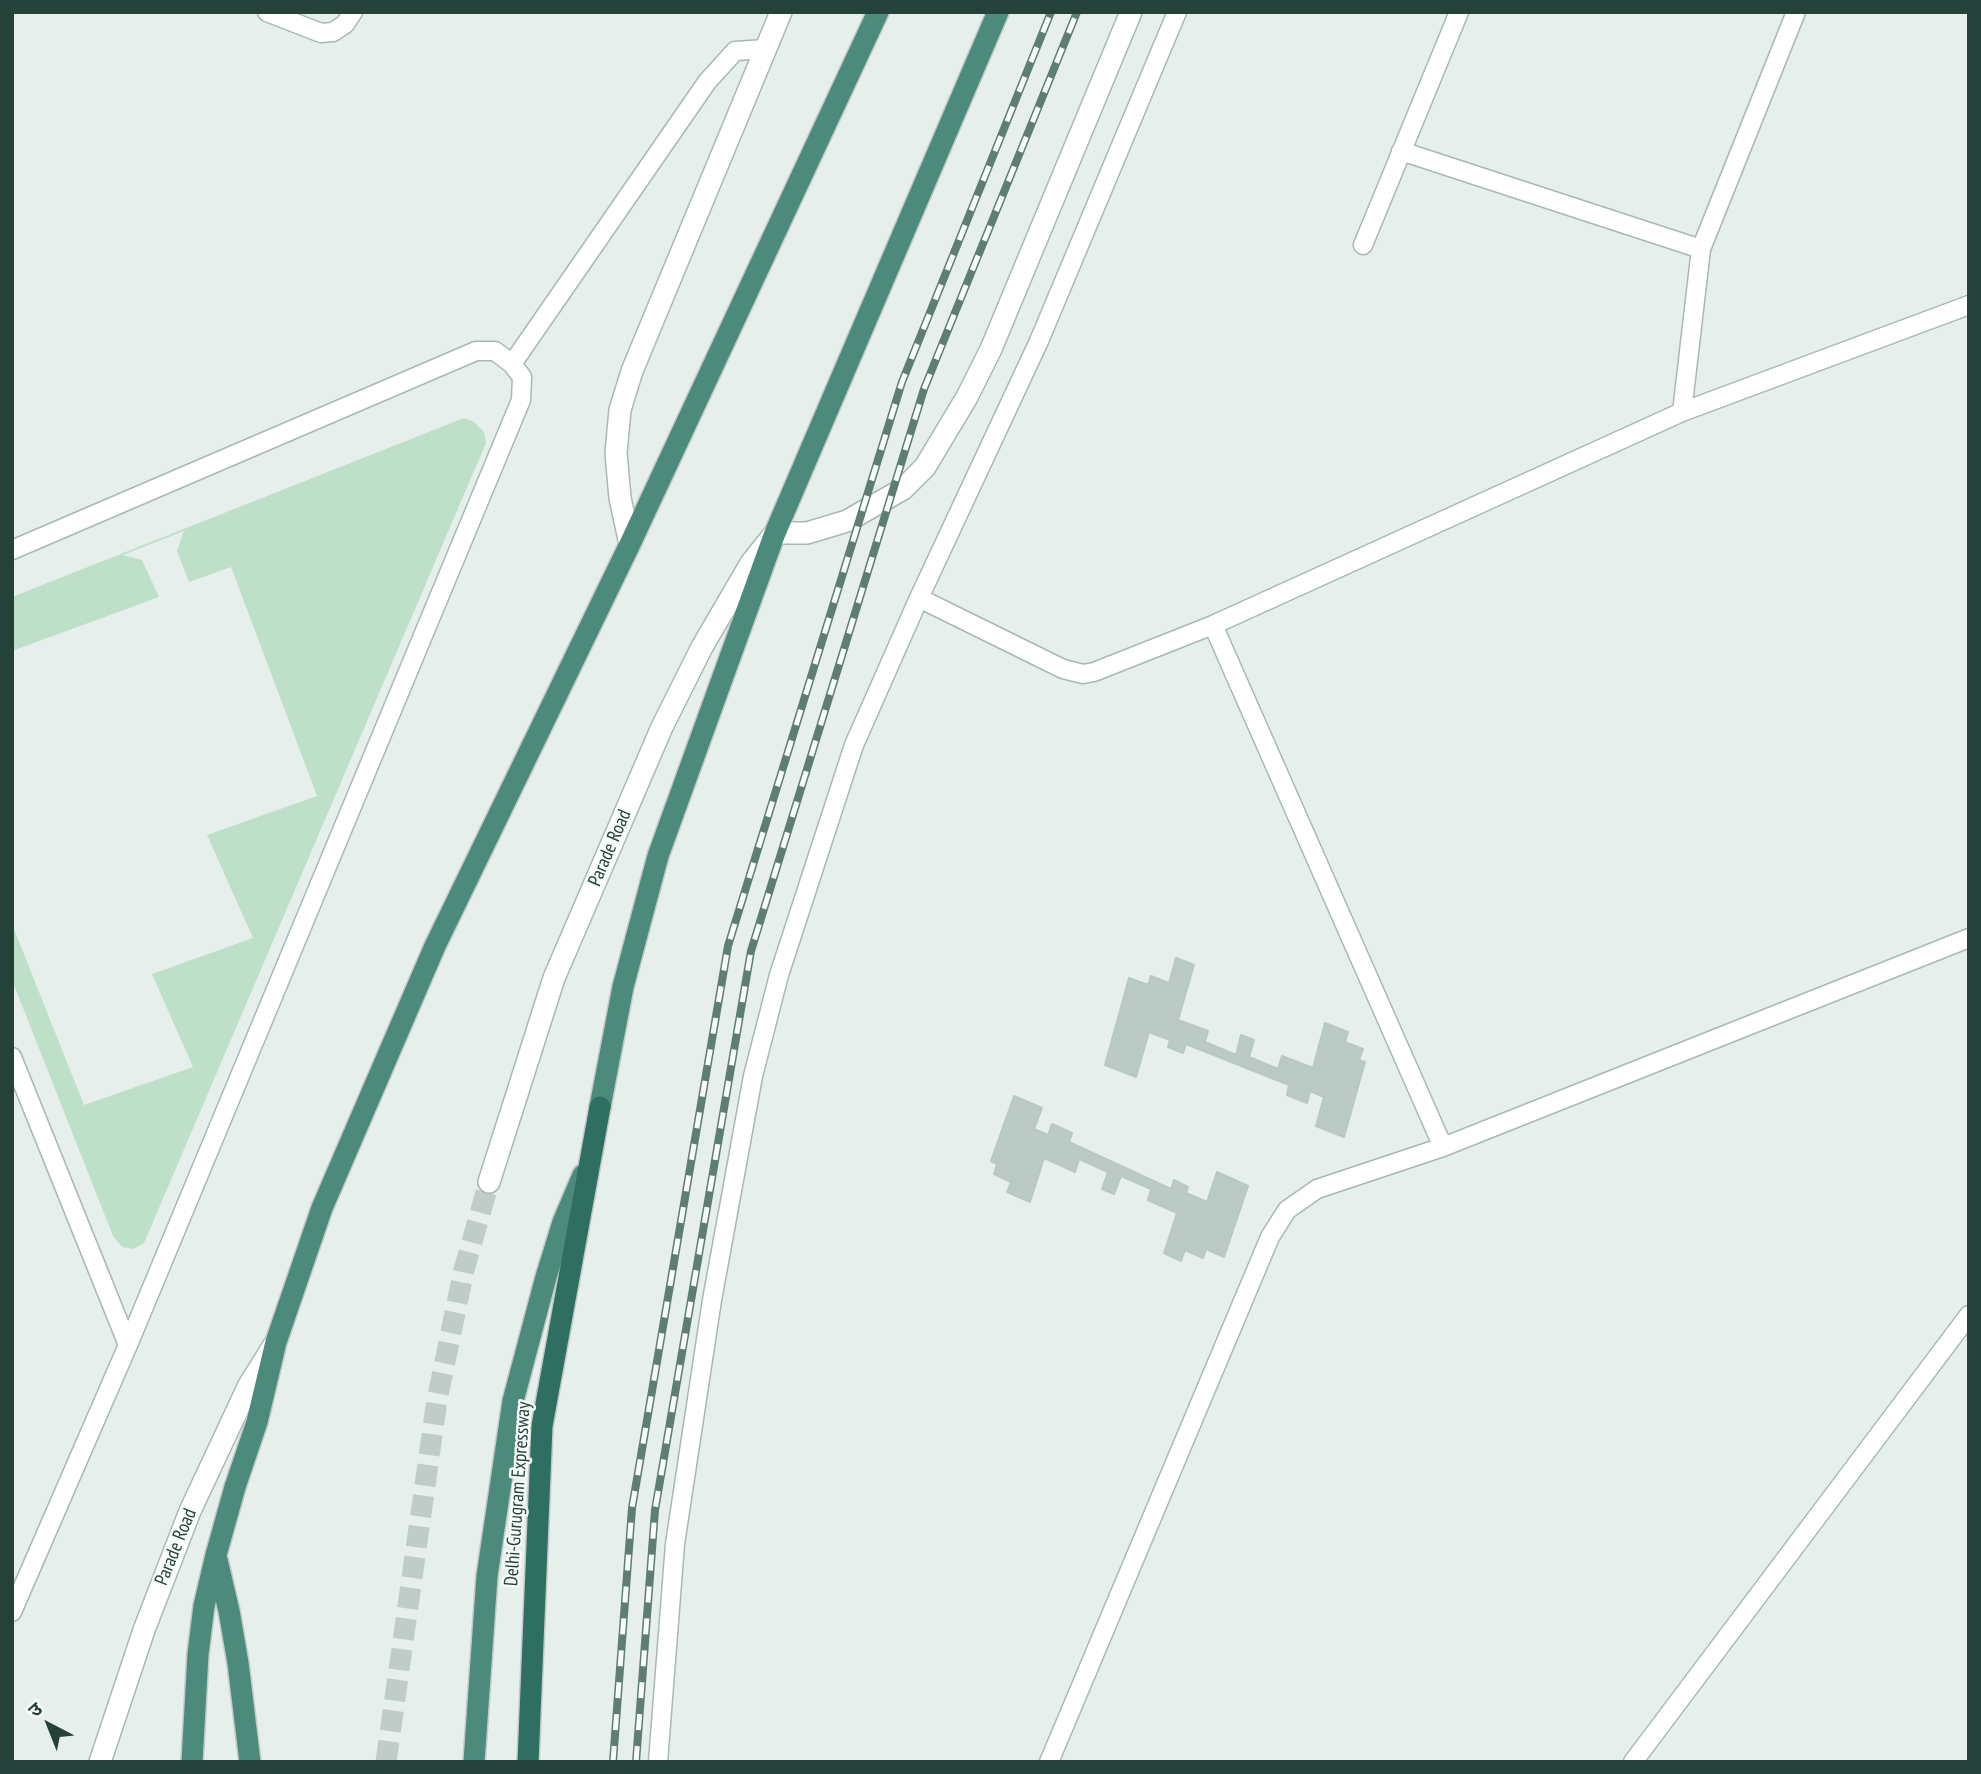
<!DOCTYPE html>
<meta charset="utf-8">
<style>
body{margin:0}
#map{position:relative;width:1981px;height:1774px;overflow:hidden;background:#e6efeb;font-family:"PT Sans Narrow","Noto Sans Devanagari",sans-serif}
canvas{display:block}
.frame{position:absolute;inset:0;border:14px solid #24423a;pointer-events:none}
.north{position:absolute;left:14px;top:1690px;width:70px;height:70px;-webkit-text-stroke:5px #f7fbf9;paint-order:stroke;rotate:318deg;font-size:19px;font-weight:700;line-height:28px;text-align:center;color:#24423a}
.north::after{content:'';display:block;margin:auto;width:24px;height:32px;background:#24423a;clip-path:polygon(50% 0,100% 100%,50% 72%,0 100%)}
</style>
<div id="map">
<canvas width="1981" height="1774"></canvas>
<div class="frame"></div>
<div class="north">उ</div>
</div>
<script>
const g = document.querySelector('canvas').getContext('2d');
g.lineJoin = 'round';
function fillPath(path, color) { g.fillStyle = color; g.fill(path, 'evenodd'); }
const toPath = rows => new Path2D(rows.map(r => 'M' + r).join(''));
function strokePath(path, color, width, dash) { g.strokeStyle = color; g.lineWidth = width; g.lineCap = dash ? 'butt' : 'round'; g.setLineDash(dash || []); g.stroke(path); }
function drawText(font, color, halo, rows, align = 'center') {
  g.font = font + ' "PT Sans Narrow",sans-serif'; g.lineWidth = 5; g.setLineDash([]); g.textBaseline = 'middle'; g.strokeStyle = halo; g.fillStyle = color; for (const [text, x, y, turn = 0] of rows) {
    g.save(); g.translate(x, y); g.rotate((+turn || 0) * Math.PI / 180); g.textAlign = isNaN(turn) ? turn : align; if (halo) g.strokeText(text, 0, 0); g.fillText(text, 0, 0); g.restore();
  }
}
fillPath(toPath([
 [464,418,474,422,484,432,486,443,144,1243,133,1249,122,1247,113,1236,12,980,12,924,84,1105,193,1067,152,974,253,938,207,835,317,796,231,567,189,582,177,551,184,531,123,555,142,560,159,597,12,651,12,597]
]), '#bfe0c8');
const building = toPath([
 [1176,958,1194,965,1178,1020,1208,1031,1205,1042,1236,1055,1241,1035,1254,1040,1249,1057,1278,1069,1282,1056,1313,1068,1325,1023,1348,1032,1345,1042,1363,1049,1359,1060,1365,1062,1344,1137,1316,1126,1324,1097,1310,1091,1307,1103,1287,1095,1289,1085,1186,1044,1183,1053,1168,1047,1170,1040,1149,1032,1136,1077,1105,1065,1129,978,1148,985,1151,976,1169,983,1176,958],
 [1014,1096,1042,1108,1034,1129,1048,1135,1052,1124,1072,1133,1069,1142,1171,1189,1174,1180,1188,1187,1186,1193,1207,1202,1217,1172,1248,1186,1224,1257,1206,1249,1203,1258,1185,1250,1181,1261,1164,1253,1177,1213,1148,1200,1151,1189,1121,1176,1114,1194,1102,1189,1108,1172,1079,1159,1075,1172,1044,1158,1030,1202,1007,1192,1011,1182,994,1174,997,1164,991,1161,1014,1096]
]);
fillPath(building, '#bbcac4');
strokePath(building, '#b8c9c2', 2);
strokePath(toPath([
 [386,1762,437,1400,464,1270,489,1182]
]), '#bfccc8', 21, [21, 10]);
const service = toPath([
 [267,12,321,33,333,32,345,24,353,12],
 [1401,151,1701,249],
 [1363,245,1459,12],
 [512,364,707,82,735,51,766,49],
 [1682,412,1701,249,1796,12],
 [12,550,476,351,495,351,512,364,522,377,521,400,128,1345,12,1612],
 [919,598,1063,669,1083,674,1094,672,1213,625,1682,412,1969,305],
 [1213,625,1443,1147,1969,938],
 [12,1057,128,1345],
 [658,1762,675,1544,712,1300,753,1076,779,975,854,745,919,598,1039,341,1177,12],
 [1049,1762,1270,1237,1287,1210,1317,1189,1443,1147],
 [1633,1762,1969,1315]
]);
const tertiary = toPath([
 [630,544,620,498,616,453,620,410,632,371,781,12],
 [489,1182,554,978,662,727,702,647,751,563,775,533,807,533,847,521,903,489,925,467,967,397,991,349,1131,12],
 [100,1762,144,1630,190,1511,249,1385,274,1345]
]);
const trunk = toPath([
 [600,1107,623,987,658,856,775,533,998,12],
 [217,1560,229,1611,238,1663,250,1762],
 [192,1762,198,1654,204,1606,216,1555,235,1487,257,1422,276,1342,322,1208,435,946,630,544,878,12],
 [474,1762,487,1576,513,1401,546,1277,563,1222,583,1175]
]);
const motorway = toPath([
 [528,1762,542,1426,600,1107]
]);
strokePath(service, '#a8b8b2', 21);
strokePath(tertiary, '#a8b8b2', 24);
strokePath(trunk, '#c2cac8', 24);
strokePath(motorway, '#c2cac8', 24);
strokePath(service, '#fff', 18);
strokePath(tertiary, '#fff', 21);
strokePath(trunk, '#4c8a7c', 21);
strokePath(motorway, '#2f6f62', 21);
const rail = toPath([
 [613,1762,632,1508,728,946,902,382,1051,12],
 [636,1762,655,1510,751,951,924,389,1077,12]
]);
strokePath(rail, '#5f7d75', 8);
strokePath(rail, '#f7fbf9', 5, [16]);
drawText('19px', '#24423a', '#f7fbf9', [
 ["Parade Road",610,848,-67],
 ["Delhi-Gurugram Expressway",518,1494,-86],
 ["Parade Road",176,1547,-68]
]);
</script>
